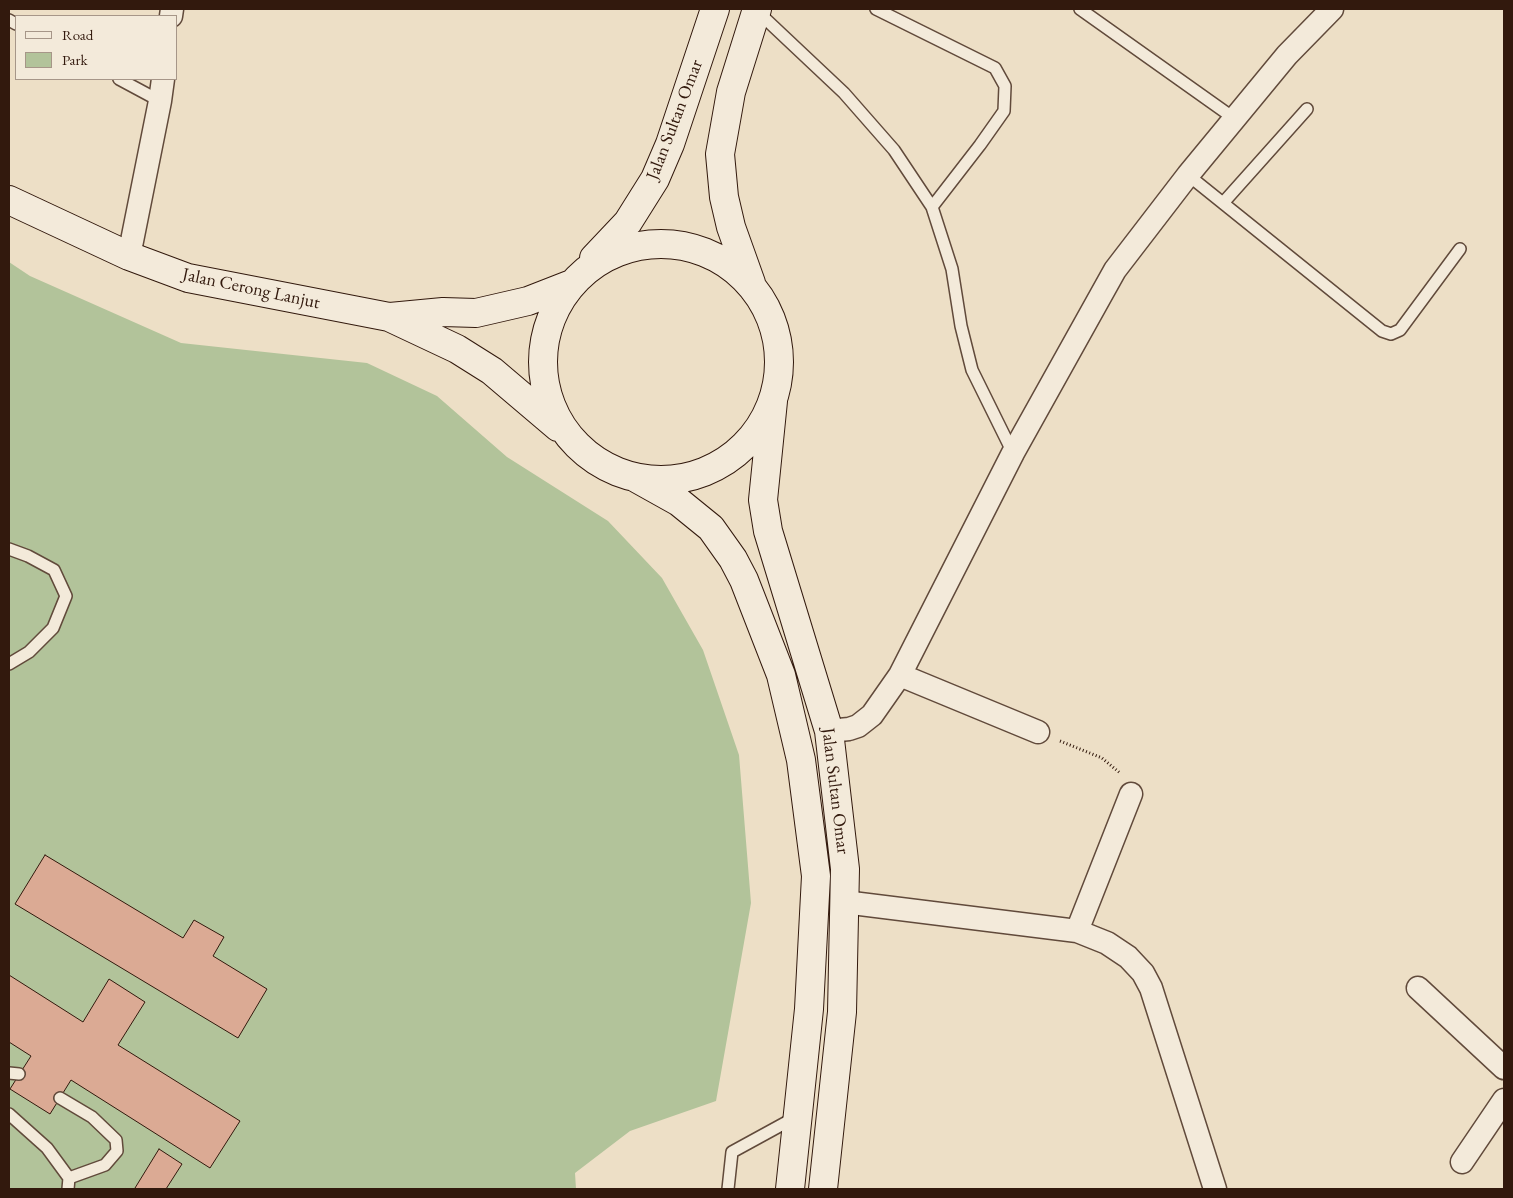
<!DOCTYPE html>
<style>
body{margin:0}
#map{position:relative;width:1513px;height:1198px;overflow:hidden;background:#eddfc6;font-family:"EB Garamond",serif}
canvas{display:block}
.frame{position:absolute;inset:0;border:10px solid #32190d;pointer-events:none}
.legend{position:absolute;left:15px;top:15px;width:162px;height:65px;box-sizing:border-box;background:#f3eada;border:1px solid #a69688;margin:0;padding:6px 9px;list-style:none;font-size:15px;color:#32190d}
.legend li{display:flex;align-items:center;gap:10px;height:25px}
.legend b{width:25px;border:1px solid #a69688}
</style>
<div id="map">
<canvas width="1513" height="1198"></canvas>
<div class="frame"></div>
<ul class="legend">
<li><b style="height:6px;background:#f3eada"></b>Road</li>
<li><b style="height:14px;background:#b2c39a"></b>Park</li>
</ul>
</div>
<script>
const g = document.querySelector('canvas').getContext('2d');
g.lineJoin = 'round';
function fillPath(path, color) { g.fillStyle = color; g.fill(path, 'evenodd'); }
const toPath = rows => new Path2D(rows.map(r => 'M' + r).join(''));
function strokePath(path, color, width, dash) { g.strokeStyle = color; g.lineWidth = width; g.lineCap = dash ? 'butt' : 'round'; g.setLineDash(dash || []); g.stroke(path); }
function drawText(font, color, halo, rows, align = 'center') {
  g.font = font + ' "EB Garamond",serif'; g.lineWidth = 4.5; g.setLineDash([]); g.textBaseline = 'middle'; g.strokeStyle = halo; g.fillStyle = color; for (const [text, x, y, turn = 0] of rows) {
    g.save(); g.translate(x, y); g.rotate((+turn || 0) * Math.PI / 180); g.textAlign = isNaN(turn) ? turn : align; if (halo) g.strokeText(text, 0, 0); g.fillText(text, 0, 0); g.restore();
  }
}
fillPath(toPath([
 [9,262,30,276,181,343,367,363,437,396,507,457,608,521,662,578,703,650,739,755,751,903,716,1101,630,1131,575,1173,576,1189,9,1189]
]), '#b2c39a');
const building = toPath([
 [45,855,183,938,194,920,224,937,213,956,267,989,238,1038,15,904,45,855],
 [9,975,83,1022,109,979,145,1002,118,1045,240,1121,210,1168,71,1080,50,1114,10,1089,31,1056,9,1042,9,975],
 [159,1149,182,1164,166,1189,137,1189,135,1188,159,1149]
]);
fillPath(building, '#dbaa94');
strokePath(building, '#32190d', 1);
const lane = toPath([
 [876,9,995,68,1005,86,1004,111,980,145,932,207],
 [1080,9,1235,119],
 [757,11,844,93,894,150,932,207,952,269,961,326,972,370,1013,453],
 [9,20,16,24],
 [119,79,160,101],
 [1188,175,1382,331,1391,334,1400,330,1460,249],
 [1223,203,1307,109],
 [9,549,28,556,54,570,66,596,53,628,29,652,9,664],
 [9,1073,19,1074],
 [60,1098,92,1117,116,1140,117,1151,105,1165,69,1178],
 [9,1114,47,1148,69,1178,68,1189],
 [728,1189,732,1152,796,1117]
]);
const street = toPath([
 [171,16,172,9],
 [129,256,160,101,163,79],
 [900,675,1038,732],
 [829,731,849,729,858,726,872,715,900,675,1013,453,1115,270,1188,175,1287,55,1332,9],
 [844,902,1077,931,1107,943,1128,957,1143,973,1151,988,1215,1189],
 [1077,931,1131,794],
 [1418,988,1504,1068],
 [1462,1162,1504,1100]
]);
const secondary = toPath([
 [9,200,129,256,188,278,389,317,457,349,492,371,558,427],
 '543 362a118 118 0 1 1 236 0a118 118 0 1 1-236 0Z',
 [594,258,628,222,655,179,670,144,715,9],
 [751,283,731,227,724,197,720,154,731,92,757,9],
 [390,317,443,312,476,313,528,301,569,285],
 [773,401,763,500,768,531,829,731,845,869,842,1012,823,1189],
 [636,478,679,502,711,528,733,559,744,580,781,675,801,760,816,876,809,1009,790,1189]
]);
strokePath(lane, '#614a3b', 14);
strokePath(street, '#614a3b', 25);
strokePath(secondary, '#32190d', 30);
strokePath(toPath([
 [1060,741,1102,758,1120,773]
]), '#32190d', 3, [1, 2.5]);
strokePath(lane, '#f3eada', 11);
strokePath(street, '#f3eada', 22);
strokePath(secondary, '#f3eada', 28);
drawText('18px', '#32190d', '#f3eada', [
 ["Jalan Sultan Omar",675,120,-69],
 ["Jalan Cerong Lanjut",251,289,12],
 ["Jalan Sultan Omar",835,791,83]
]);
</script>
